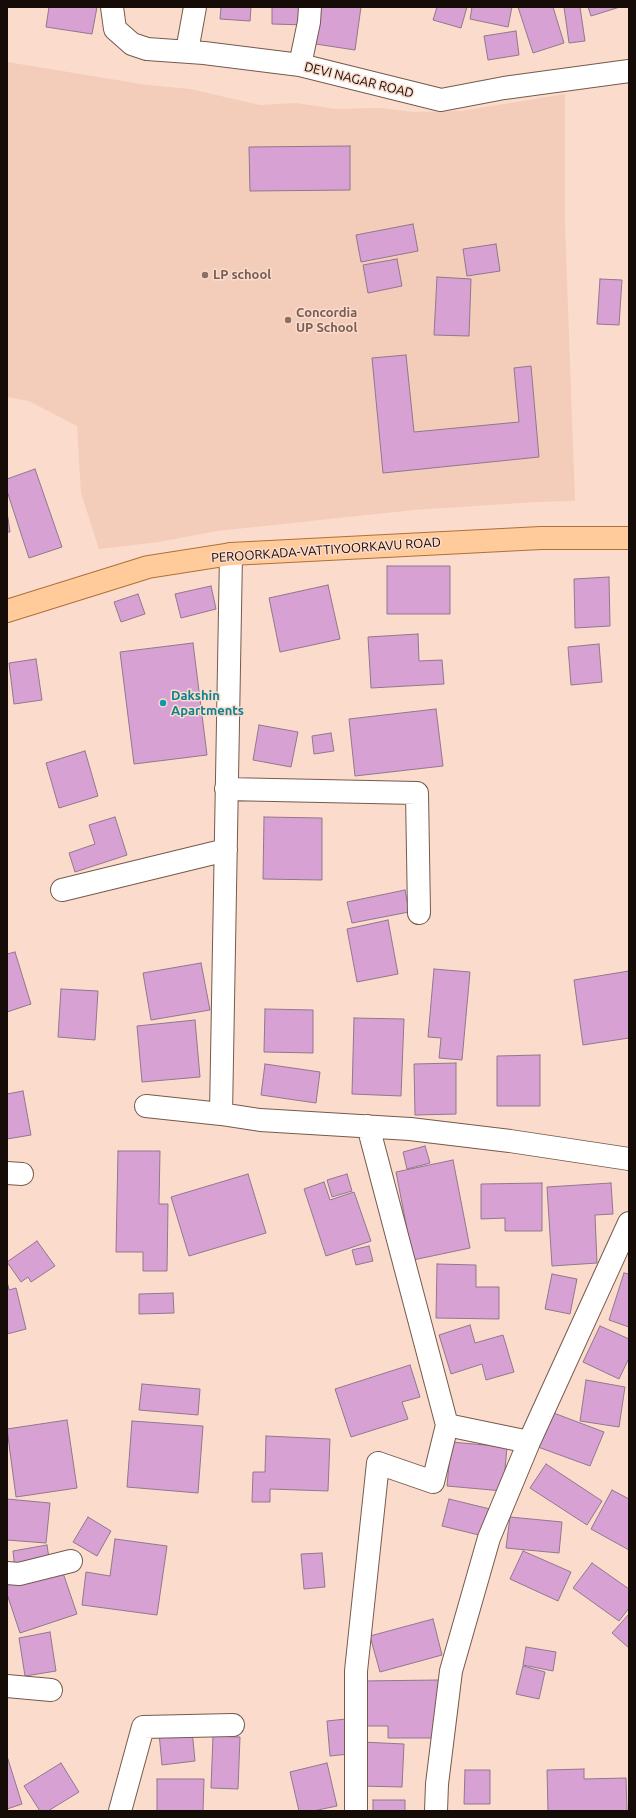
<!DOCTYPE html>
<style>
body{margin:0}
#map{position:relative;width:636px;height:1818px;overflow:hidden;background:#fbdbcc;font-family:Ubuntu,sans-serif}
canvas{display:block}
.frame{position:absolute;inset:0;border:8px solid #160c07;pointer-events:none}
</style>
<div id="map">
<canvas width="636" height="1818"></canvas>
<div class="frame"></div>
</div>
<script>
const g = document.querySelector('canvas').getContext('2d');
g.lineJoin = 'round';
function fillPath(path, color) { g.fillStyle = color; g.fill(path, 'evenodd'); }
const toPath = rows => new Path2D(rows.map(r => 'M' + r).join(''));
function strokePath(path, color, width, dash) { g.strokeStyle = color; g.lineWidth = width; g.lineCap = dash ? 'butt' : 'round'; g.setLineDash(dash || []); g.stroke(path); }
function drawText(font, color, halo, rows, align = 'center') {
  g.font = font + ' Ubuntu,sans-serif'; g.lineWidth = 3; g.setLineDash([]); g.textBaseline = 'middle'; g.strokeStyle = halo; g.fillStyle = color; for (const [text, x, y, turn = 0] of rows) {
    g.save(); g.translate(x, y); g.rotate((+turn || 0) * Math.PI / 180); g.textAlign = isNaN(turn) ? turn : align; if (halo) g.strokeText(text, 0, 0); g.fillText(text, 0, 0); g.restore();
  }
}
fillPath(toPath([
 [7,62,147,85,190,89,260,105,296,103,335,109,380,108,414,112,461,111,565,94,565,223,575,501,536,502,414,510,217,531,159,542,99,549,81,493,77,426,29,401,7,397]
]), '#f3ccba');
const building = toPath([
 [49,7,97,7,92,34,46,27,49,7],
 [221,7,251,7,250,21,220,19,221,7],
 [272,7,308,7,307,25,272,24,272,7],
 [314,7,361,7,355,50,309,43,314,7],
 [437,7,467,7,461,28,433,20,437,7],
 [472,7,512,7,508,27,470,19,472,7],
 [518,7,553,7,564,43,533,53,518,7],
 [564,7,580,7,585,41,569,43,564,7],
 [588,7,620,7,591,16,588,7],
 [516,31,519,55,488,60,484,36,516,31],
 [350,146,350,190,250,191,249,147,350,146],
 [413,224,418,251,361,262,356,235,413,224],
 [496,244,500,271,467,276,463,249,496,244],
 [397,259,402,286,368,293,363,265,397,259],
 [437,277,471,279,469,336,434,335,437,277],
 [600,279,622,280,619,325,597,324,600,279],
 [406,355,414,432,519,422,514,368,531,366,539,457,383,473,372,358,406,355],
 [35,469,62,547,29,558,7,491,7,479,35,469],
 [7,512,10,532,7,532,7,512],
 [387,566,450,566,450,614,387,614,387,566],
 [609,577,610,626,575,628,574,579,609,577],
 [328,585,340,639,280,652,269,598,328,585],
 [211,586,216,609,181,618,175,594,211,586],
 [138,594,145,614,121,622,114,602,138,594],
 [418,634,419,661,442,660,444,684,371,688,368,637,418,634],
 [193,643,207,755,134,764,120,652,193,643],
 [599,644,602,682,571,685,568,647,599,644],
 [36,659,42,700,14,704,9,663,36,659],
 [436,709,443,766,355,776,349,719,436,709],
 [259,725,298,732,291,767,253,760,259,725],
 [331,733,334,751,314,754,312,736,331,733],
 [85,751,98,796,59,808,46,763,85,751],
 [115,817,127,855,75,872,69,853,95,844,89,825,115,817],
 [264,817,322,818,322,880,263,879,264,817],
 [405,890,409,912,352,923,347,902,405,890],
 [388,920,398,974,357,982,347,929,388,920],
 [15,952,31,1004,7,1012,7,954,15,952],
 [201,963,210,1010,151,1020,143,973,201,963],
 [434,969,470,972,462,1060,439,1058,441,1038,428,1037,434,969],
 [629,971,629,1038,583,1045,574,980,629,971],
 [61,989,98,991,95,1040,58,1037,61,989],
 [265,1009,313,1010,313,1053,264,1052,265,1009],
 [354,1018,404,1019,401,1096,352,1094,354,1018],
 [195,1020,200,1077,142,1082,137,1026,195,1020],
 [540,1055,540,1106,497,1106,497,1056,540,1055],
 [456,1063,456,1114,415,1115,414,1064,456,1063],
 [265,1064,320,1072,316,1103,261,1095,265,1064],
 [23,1091,31,1135,7,1139,7,1094,23,1091],
 [425,1146,430,1163,407,1169,403,1152,425,1146],
 [118,1151,160,1151,159,1204,168,1204,167,1271,143,1271,143,1252,116,1252,118,1151],
 [453,1160,470,1248,413,1260,396,1172,453,1160],
 [248,1174,266,1233,189,1256,171,1197,248,1174],
 [347,1174,352,1191,332,1197,327,1180,347,1174],
 [324,1182,330,1200,354,1192,371,1241,326,1256,304,1189,324,1182],
 [542,1183,542,1231,505,1231,505,1218,481,1219,481,1184,542,1183],
 [611,1183,613,1214,595,1215,597,1263,552,1266,547,1187,611,1183],
 [37,1241,55,1266,31,1282,28,1277,21,1282,7,1262,37,1241],
 [369,1246,373,1261,356,1265,352,1250,369,1246],
 [437,1264,476,1265,476,1287,499,1287,499,1319,436,1318,437,1264],
 [624,1273,629,1274,629,1327,609,1320,624,1273],
 [552,1274,577,1279,570,1314,545,1309,552,1274],
 [7,1281,9,1290,16,1288,26,1329,7,1334,7,1281],
 [173,1293,174,1313,139,1314,139,1294,173,1293],
 [470,1325,475,1343,503,1335,514,1372,486,1380,482,1364,451,1374,439,1335,470,1325],
 [600,1326,629,1339,629,1358,619,1379,583,1362,600,1326],
 [410,1365,420,1397,402,1402,408,1419,351,1437,335,1389,410,1365],
 [586,1380,625,1387,619,1427,580,1421,586,1380],
 [142,1384,200,1389,198,1415,139,1410,142,1384],
 [551,1412,604,1432,590,1466,538,1447,551,1412],
 [67,1420,77,1488,16,1497,7,1429,67,1420],
 [132,1421,203,1426,198,1493,127,1487,132,1421],
 [266,1436,330,1439,328,1491,270,1489,270,1502,252,1502,253,1472,265,1472,266,1436],
 [451,1442,507,1447,503,1491,447,1486,451,1442],
 [546,1464,602,1501,587,1525,530,1488,546,1464],
 [612,1490,629,1499,629,1550,591,1529,612,1490],
 [7,1499,50,1503,46,1543,7,1540,7,1499],
 [449,1499,490,1509,483,1536,442,1526,449,1499],
 [88,1517,111,1531,97,1556,73,1542,88,1517],
 [510,1517,562,1522,559,1553,506,1548,510,1517],
 [115,1539,167,1546,157,1615,82,1605,86,1572,110,1576,115,1539],
 [47,1545,50,1565,15,1570,13,1551,47,1545],
 [523,1551,571,1572,558,1601,510,1579,523,1551],
 [322,1553,325,1587,304,1589,301,1554,322,1553],
 [592,1563,629,1589,629,1608,619,1621,573,1588,592,1563],
 [61,1567,77,1614,20,1633,7,1594,7,1585,61,1567],
 [629,1614,629,1648,612,1633,629,1614],
 [433,1619,442,1655,380,1672,370,1636,433,1619],
 [50,1632,56,1671,25,1676,19,1638,50,1632],
 [526,1647,556,1652,553,1671,523,1665,526,1647],
 [523,1666,545,1672,539,1699,516,1694,523,1666],
 [439,1680,439,1738,388,1738,388,1726,362,1726,362,1681,439,1680],
 [346,1719,349,1754,330,1756,327,1721,346,1719],
 [192,1730,195,1761,162,1765,159,1733,192,1730],
 [213,1736,240,1737,238,1789,211,1788,213,1736],
 [362,1742,404,1744,402,1787,360,1786,362,1742],
 [7,1756,22,1804,7,1809,7,1756],
 [61,1763,79,1792,48,1811,40,1811,24,1786,61,1763],
 [327,1763,337,1806,313,1811,299,1811,290,1772,327,1763],
 [584,1769,584,1779,626,1778,627,1811,548,1811,547,1770,584,1769],
 [465,1770,490,1770,490,1804,464,1804,465,1770],
 [157,1779,204,1779,203,1811,157,1811,157,1779],
 [373,1800,405,1800,405,1811,373,1811,373,1800]
]);
fillPath(building, '#d7a2d3');
strokePath(building, '#8f788d', 1);
const minor = toPath([
 [112,7,115,29,132,44,147,49,204,53,300,65,441,100,504,88,629,71],
 [187,51,195,7],
 [300,65,309,22,310,7],
 [231,554,221,1114,260,1120,410,1129,510,1141,629,1159],
 [226,789,417,793,419,913],
 [62,890,226,850],
 [146,1106,221,1114],
 [368,1126,447,1425,529,1442,629,1223],
 [7,1173,22,1174],
 [7,1573,19,1574,71,1561],
 [7,1686,51,1690],
 [120,1811,143,1727,233,1725],
 [356,1811,356,1671,378,1463,433,1482,447,1425],
 [436,1811,437,1784,451,1671,489,1538,529,1442]
]);
const major = toPath([
 [7,611,148,567,231,554,541,538,629,538]
]);
strokePath(minor, '#755a4d', 24);
strokePath(major, '#ad713a', 24);
strokePath(minor, '#fff', 22);
strokePath(major, '#ffcb9a', 22);
for (const [x, y, r, color] of [
 [205,275,4,"#8d6e63"],
 [288,320,4,"#8d6e63"],
 [163,703,4,"#0f9aa8"]
]) { const dot = new Path2D(); dot.arc(x, y, r, 0, 2 * Math.PI); g.fillStyle = color; g.fill(dot); strokePath(dot, '#fbdbcc', 1.5); }
drawText('13px', '#160c07', '#fbdbcc', [
 ["DEVI NAGAR ROAD",359,80,14],
 ["PEROORKADA-VATTIYOORKAVU ROAD",326,550,-4]
]);
drawText('bold 13px', '#785e54', '#fbdbcc', [
 ["LP school",213,275],
 ["Concordia",296,313],
 ["UP School",296,328]
], 'left');
drawText('bold 13px', '#0d838f', '#fbdbcc', [
 ["Dakshin",171,696],
 ["Apartments",171,711]
], 'left');
</script>
